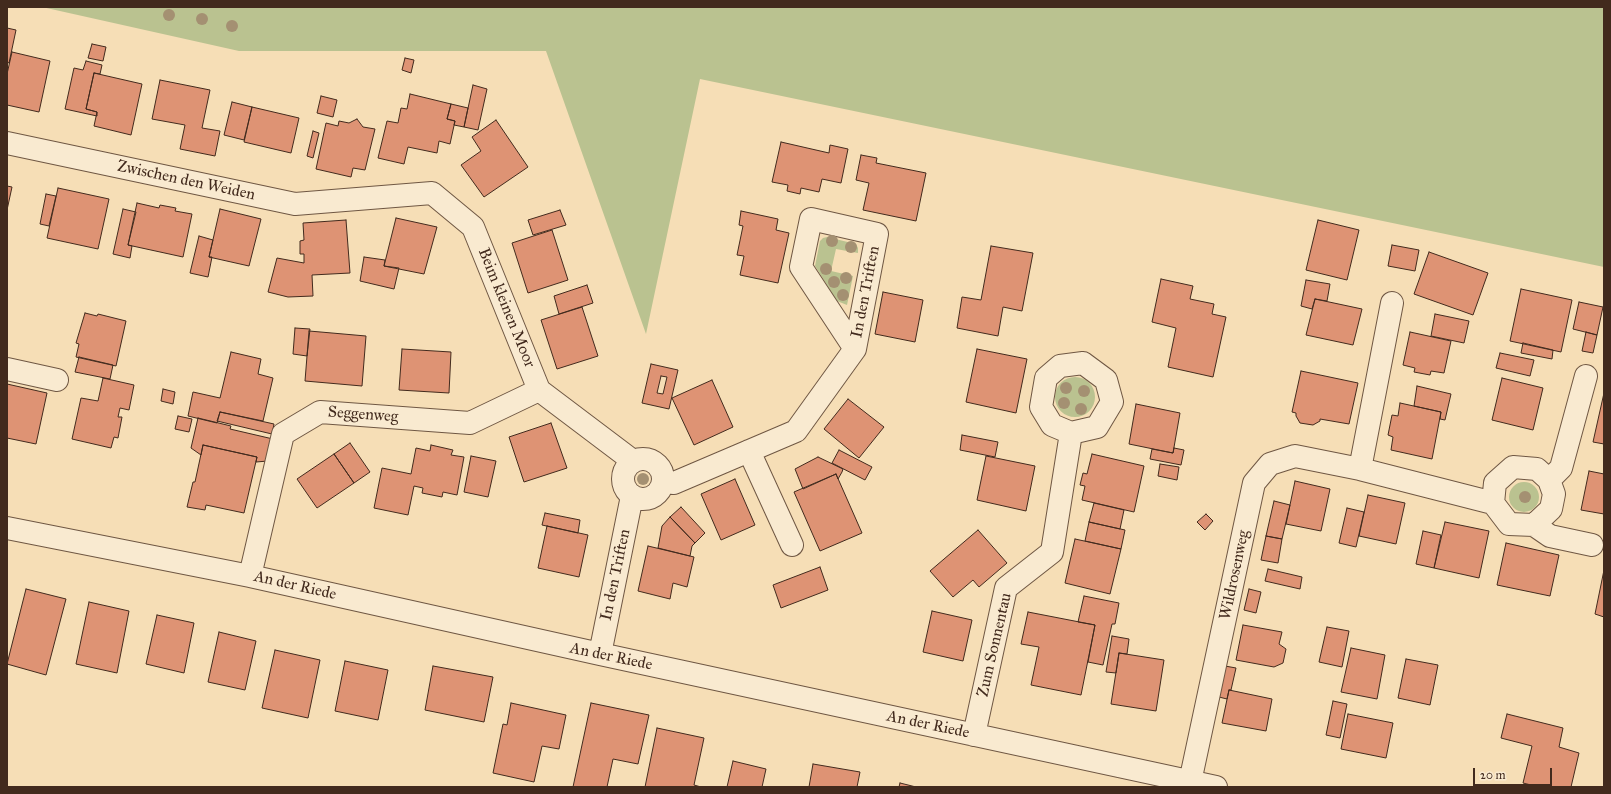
<!DOCTYPE html>
<style>
body{margin:0}
#map{position:relative;width:1611px;height:794px;overflow:hidden;background:#f6deb6;font-family:"IM FELL Great Primer",serif}
canvas{display:block}
.frame{position:absolute;inset:0;border:8px solid #422a1d;pointer-events:none}
.scale{position:absolute;left:1473px;top:768px;width:79px;height:18px;box-sizing:border-box;border:2px solid #422a1d;border-top:0;padding-left:5px;font-size:12px;line-height:14px;white-space:nowrap;color:#422a1d;-webkit-text-stroke:3px #f9ead0;paint-order:stroke}
</style>
<div id="map">
<canvas width="1611" height="794"></canvas>
<div class="frame"></div>
<div class="scale">20 m</div>
</div>
<script>
const g = document.querySelector('canvas').getContext('2d');
g.lineJoin = 'round';
function fillPath(path, color) { g.fillStyle = color; g.fill(path, 'evenodd'); }
const toPath = rows => new Path2D(rows.map(r => 'M' + r).join(''));
function strokePath(path, color, width, dash) { g.strokeStyle = color; g.lineWidth = width; g.lineCap = dash ? 'butt' : 'round'; g.setLineDash(dash || []); g.stroke(path); }
function drawText(font, color, halo, rows, align = 'center') {
  g.font = font + ' "IM FELL Great Primer",serif'; g.lineWidth = 3; g.setLineDash([]); g.textBaseline = 'middle'; g.strokeStyle = halo; g.fillStyle = color; for (const [text, x, y, turn = 0] of rows) {
    g.save(); g.translate(x, y); g.rotate((+turn || 0) * Math.PI / 180); g.textAlign = isNaN(turn) ? turn : align; if (halo) g.strokeText(text, 0, 0); g.fillText(text, 0, 0); g.restore();
  }
}
fillPath(toPath([
 [42,7,1604,7,1604,267,700,79,646,334,546,51,239,51],
 [827,237,856,244,858,248,858,253,836,249,831,271,853,276,847,305,837,301,815,266,820,241,823,238],
 '1055 397a20 20 0 1 1 40 0a20 20 0 1 1-40 0Z',
 '1509 497a15 15 0 1 1 30 0a15 15 0 1 1-30 0Z'
]), '#bac290');
const building = toPath([
 [7,28,16,30,9,63,7,62,7,28],
 [92,44,106,47,103,61,88,58,92,44],
 [12,52,50,61,39,112,7,105,7,74,12,52],
 [405,58,414,60,411,73,402,70,405,58],
 [86,61,102,65,100,74,94,73,86,109,97,112,97,116,65,109,74,68,83,70,86,61],
 [94,73,142,84,131,135,94,126,97,112,86,109,94,73],
 [160,80,210,90,202,128,220,131,215,156,180,149,185,125,152,119,160,80],
 [473,85,487,89,478,130,464,127,473,85],
 [410,94,451,104,447,119,455,121,450,144,439,141,437,153,408,147,404,164,378,158,387,121,398,123,401,108,407,109,410,94],
 [321,96,337,100,333,117,317,113,321,96],
 [232,102,252,107,244,140,224,135,232,102],
 [451,104,468,108,464,127,454,125,455,121,447,119,451,104],
 [252,107,299,118,291,153,244,142,252,107],
 [357,119,363,127,375,129,365,170,353,168,351,177,316,169,326,123,338,126,339,121,349,123,357,119],
 [496,120,528,167,484,197,461,165,481,151,472,137,496,120],
 [313,131,319,133,313,158,307,156,313,131],
 [781,142,829,153,830,145,848,149,841,183,822,179,819,192,801,188,800,194,787,191,788,185,772,182,781,142],
 [861,155,877,158,876,163,926,173,916,221,863,210,869,183,856,180,861,155],
 [7,186,12,187,7,210,7,186],
 [58,188,109,199,98,249,47,238,58,188],
 [46,194,56,196,49,226,40,224,46,194],
 [137,203,159,208,160,205,176,208,175,211,192,214,183,257,128,245,137,203],
 [123,209,136,212,128,245,132,246,130,258,113,254,123,209],
 [220,209,261,219,249,266,209,257,220,209],
 [560,210,566,225,533,235,528,220,560,210],
 [741,211,778,219,776,230,789,233,778,283,740,275,744,256,737,255,743,226,739,225,741,211],
 [396,218,437,227,424,274,384,266,396,218],
 [346,220,350,273,312,275,313,296,288,297,268,292,277,258,304,263,304,254,300,254,300,241,304,240,303,223,346,220],
 [1318,220,1359,230,1347,280,1306,270,1318,220],
 [552,230,568,280,528,293,512,243,552,230],
 [199,236,213,240,209,257,212,257,208,277,190,273,199,236],
 [1392,245,1419,250,1415,271,1388,266,1392,245],
 [991,246,1033,253,1022,311,1003,307,998,336,957,328,962,297,981,300,991,246],
 [1429,252,1488,273,1473,315,1414,294,1429,252],
 [364,257,385,260,384,266,399,268,394,289,360,281,364,257],
 [1161,279,1193,286,1190,299,1214,304,1212,314,1226,317,1213,377,1168,367,1176,328,1152,322,1161,279],
 [1306,280,1330,284,1327,301,1315,299,1312,309,1301,306,1306,280],
 [587,285,593,303,559,314,554,296,587,285],
 [1521,289,1572,300,1561,352,1510,341,1521,289],
 [883,292,923,300,915,342,875,334,883,292],
 [1315,299,1362,309,1353,345,1306,335,1315,299],
 [1579,302,1603,307,1597,335,1573,329,1579,302],
 [582,307,598,356,557,369,541,320,582,307],
 [85,313,97,316,98,314,126,321,116,366,76,357,79,344,76,343,85,313],
 [1435,314,1469,321,1464,343,1431,336,1435,314],
 [295,328,310,329,307,356,293,354,295,328],
 [309,331,366,336,362,386,305,381,309,331],
 [1410,332,1451,341,1444,373,1431,371,1430,375,1414,372,1415,368,1403,365,1410,332],
 [1586,332,1597,335,1593,353,1582,351,1586,332],
 [1523,343,1553,350,1552,359,1521,353,1523,343],
 [402,349,451,352,449,393,399,390,402,349],
 [977,349,1027,359,1016,413,966,402,977,349],
 [231,352,261,359,258,374,273,378,263,421,220,412,217,423,188,416,193,392,220,398,231,352],
 [1500,353,1534,360,1530,376,1496,368,1500,353],
 [79,357,113,365,110,379,75,372,79,357],
 [651,364,678,370,669,409,642,403,651,364],
 [661,376,667,377,663,394,657,393,661,376],
 [1301,371,1358,383,1349,424,1320,419,1320,421,1313,425,1300,423,1296,416,1296,413,1292,412,1301,371],
 [103,378,134,385,129,410,120,408,118,417,122,417,118,438,114,437,111,448,72,439,81,398,98,401,103,378],
 [1502,378,1543,388,1533,430,1492,420,1502,378],
 [712,380,733,427,694,445,672,398,712,380],
 [7,384,47,393,36,444,7,438,7,384],
 [1417,386,1451,394,1445,420,1440,419,1441,412,1414,406,1417,386],
 [163,389,175,392,173,404,161,401,163,389],
 [1604,393,1604,444,1593,442,1604,393],
 [848,399,884,427,859,458,824,429,848,399],
 [1400,403,1441,412,1432,459,1391,450,1393,437,1388,435,1392,415,1398,416,1400,403],
 [1136,404,1180,413,1173,453,1129,444,1136,404],
 [220,412,274,424,272,434,217,421,220,412],
 [178,416,192,419,189,432,175,429,178,416],
 [198,418,231,426,230,429,273,439,268,461,256,462,257,457,203,445,201,455,191,448,198,418],
 [551,423,567,468,524,482,509,437,551,423],
 [962,435,998,442,995,457,960,450,962,435],
 [350,443,370,472,354,483,334,454,350,443],
 [203,445,257,457,244,513,206,505,205,510,187,507,193,482,195,482,203,445],
 [431,445,453,450,451,455,464,457,457,495,443,492,442,497,422,493,423,488,414,486,408,515,374,508,382,468,411,474,416,448,430,451,431,445],
 [1174,448,1184,450,1181,465,1150,459,1152,449,1173,453,1174,448],
 [839,450,872,467,865,480,832,463,839,450],
 [334,454,354,483,317,508,297,479,334,454],
 [1092,454,1144,466,1134,512,1082,500,1085,486,1080,485,1083,473,1087,474,1092,454],
 [471,456,496,461,488,497,464,492,471,456],
 [986,456,1035,466,1026,511,977,500,986,456],
 [818,457,843,469,842,472,838,479,836,474,803,489,795,469,818,457],
 [1160,464,1179,467,1177,480,1158,476,1160,464],
 [1589,471,1604,474,1604,514,1581,510,1589,471],
 [836,474,862,533,820,551,794,492,836,474],
 [735,479,755,525,721,540,701,494,735,479],
 [1295,481,1330,489,1321,531,1286,524,1295,481],
 [1368,495,1405,503,1396,544,1359,536,1368,495],
 [1274,501,1290,505,1282,539,1266,536,1274,501],
 [1094,503,1124,510,1120,529,1089,522,1094,503],
 [681,507,705,533,695,543,670,517,681,507],
 [1347,508,1364,512,1356,547,1339,543,1347,508],
 [545,513,580,520,578,533,542,525,545,513],
 [1206,514,1213,521,1205,530,1197,522,1206,514],
 [670,517,695,543,692,546,690,556,658,548,662,526,670,517],
 [1089,522,1125,530,1121,549,1085,541,1089,522],
 [1445,522,1489,531,1479,578,1434,568,1445,522],
 [547,526,588,535,579,577,538,568,547,526],
 [978,530,1007,563,979,587,973,580,953,597,930,571,978,530],
 [1423,531,1441,535,1434,568,1416,564,1423,531],
 [1266,536,1282,539,1278,563,1261,560,1266,536],
 [1075,539,1121,549,1110,594,1065,583,1075,539],
 [1506,543,1559,555,1550,596,1497,585,1506,543],
 [648,546,694,557,687,587,673,583,670,599,638,591,648,546],
 [820,567,828,590,781,608,773,585,820,567],
 [1268,569,1302,577,1300,589,1265,581,1268,569],
 [1604,570,1604,617,1595,614,1604,570],
 [26,589,66,599,46,675,7,664,26,589],
 [1249,589,1261,592,1256,613,1244,610,1249,589],
 [1084,596,1119,603,1115,624,1112,624,1103,665,1088,662,1095,625,1078,622,1084,596],
 [89,602,129,611,117,673,76,664,89,602],
 [932,611,972,620,963,661,923,652,932,611],
 [1028,612,1095,625,1081,695,1031,685,1039,647,1021,644,1028,612],
 [157,615,194,623,184,673,146,664,157,615],
 [1243,625,1282,632,1279,644,1286,649,1283,663,1274,667,1236,660,1243,625],
 [1327,627,1349,631,1342,667,1319,662,1327,627],
 [219,632,256,641,245,690,208,682,219,632],
 [1112,636,1129,639,1127,654,1119,653,1116,673,1106,672,1112,636],
 [1351,648,1385,655,1377,699,1341,692,1351,648],
 [275,650,320,660,308,718,262,708,275,650],
 [1119,653,1164,660,1156,711,1111,704,1119,653],
 [1406,659,1438,665,1430,705,1398,698,1406,659],
 [345,661,388,670,378,720,335,711,345,661],
 [433,666,493,677,484,722,425,710,433,666],
 [1225,666,1236,668,1231,690,1229,690,1227,699,1219,697,1225,666],
 [1229,690,1272,699,1266,731,1222,723,1229,690],
 [1333,701,1347,704,1340,738,1326,735,1333,701],
 [511,703,566,715,559,749,542,746,534,782,493,773,503,724,507,725,511,703],
 [591,703,649,715,638,764,613,759,607,787,573,787,591,703],
 [1348,714,1393,723,1386,758,1341,749,1348,714],
 [1507,714,1563,728,1559,747,1579,753,1571,787,1539,787,1523,783,1532,746,1501,738,1507,714],
 [657,728,704,738,694,785,701,787,645,787,657,728],
 [733,761,766,769,762,787,727,787,733,761],
 [813,764,860,772,857,787,809,787,813,764],
 [900,783,916,787,899,787,900,783]
]);
fillPath(building, '#de9374');
strokePath(building, '#422a1d', 1);
const minor = toPath([
 [7,143,295,204,432,193,473,227,539,390,633,461],
 [1083,363,1106,380,1112,402,1097,427,1071,433,1052,425,1041,407,1046,378,1060,366,1083,363],
 [7,369,57,380],
 [749,451,792,545],
 '623 479a20 20 0 1 1 40 0a20 20 0 1 1-40 0Z',
 [1360,469,1392,303],
 [1549,480,1561,468,1586,376],
 [663,482,674,483,796,431,855,349,877,234,811,219,801,267,855,349],
 [1534,525,1550,536,1592,545],
 [7,528,250,576,600,654,1216,787],
 [250,576,283,434,320,412,470,423,539,390],
 [600,654,632,496],
 [974,735,1006,588,1052,552,1071,433],
 [1190,782,1254,483,1270,464,1295,456,1360,469,1493,503,1509,524,1534,525,1551,509,1554,494,1549,480,1537,469,1513,467,1495,483,1493,503]
]);
strokePath(minor, '#6f5743', 24);
strokePath(minor, '#f9ead0', 22);
g.fillStyle = '#a49072';
for (const [x, y] of [
 [169,15],
 [202,19],
 [232,26],
 [832,241],
 [851,247],
 [826,269],
 [846,278],
 [834,282],
 [843,295],
 [1066,388],
 [1084,391],
 [1064,403],
 [1081,409],
 [643,479],
 [1525,497]
]) { g.beginPath(); g.arc(x, y, 6, 0, 2 * Math.PI); g.fill(); }
drawText('16px', '#422a1d', '#f9ead0', [
 ["Zwischen den Weiden",186,181,12],
 ["In den Triften",866,292,-79],
 ["Beim kleinen Moor",506,308,68],
 ["Seggenweg",363,415,4],
 ["In den Triften",616,575,-78],
 ["Wildrosenweg",1235,575,-78],
 ["An der Riede",295,586,13],
 ["Zum Sonnentau",995,645,-77],
 ["An der Riede",611,657,12],
 ["An der Riede",928,725,12]
]);
</script>
